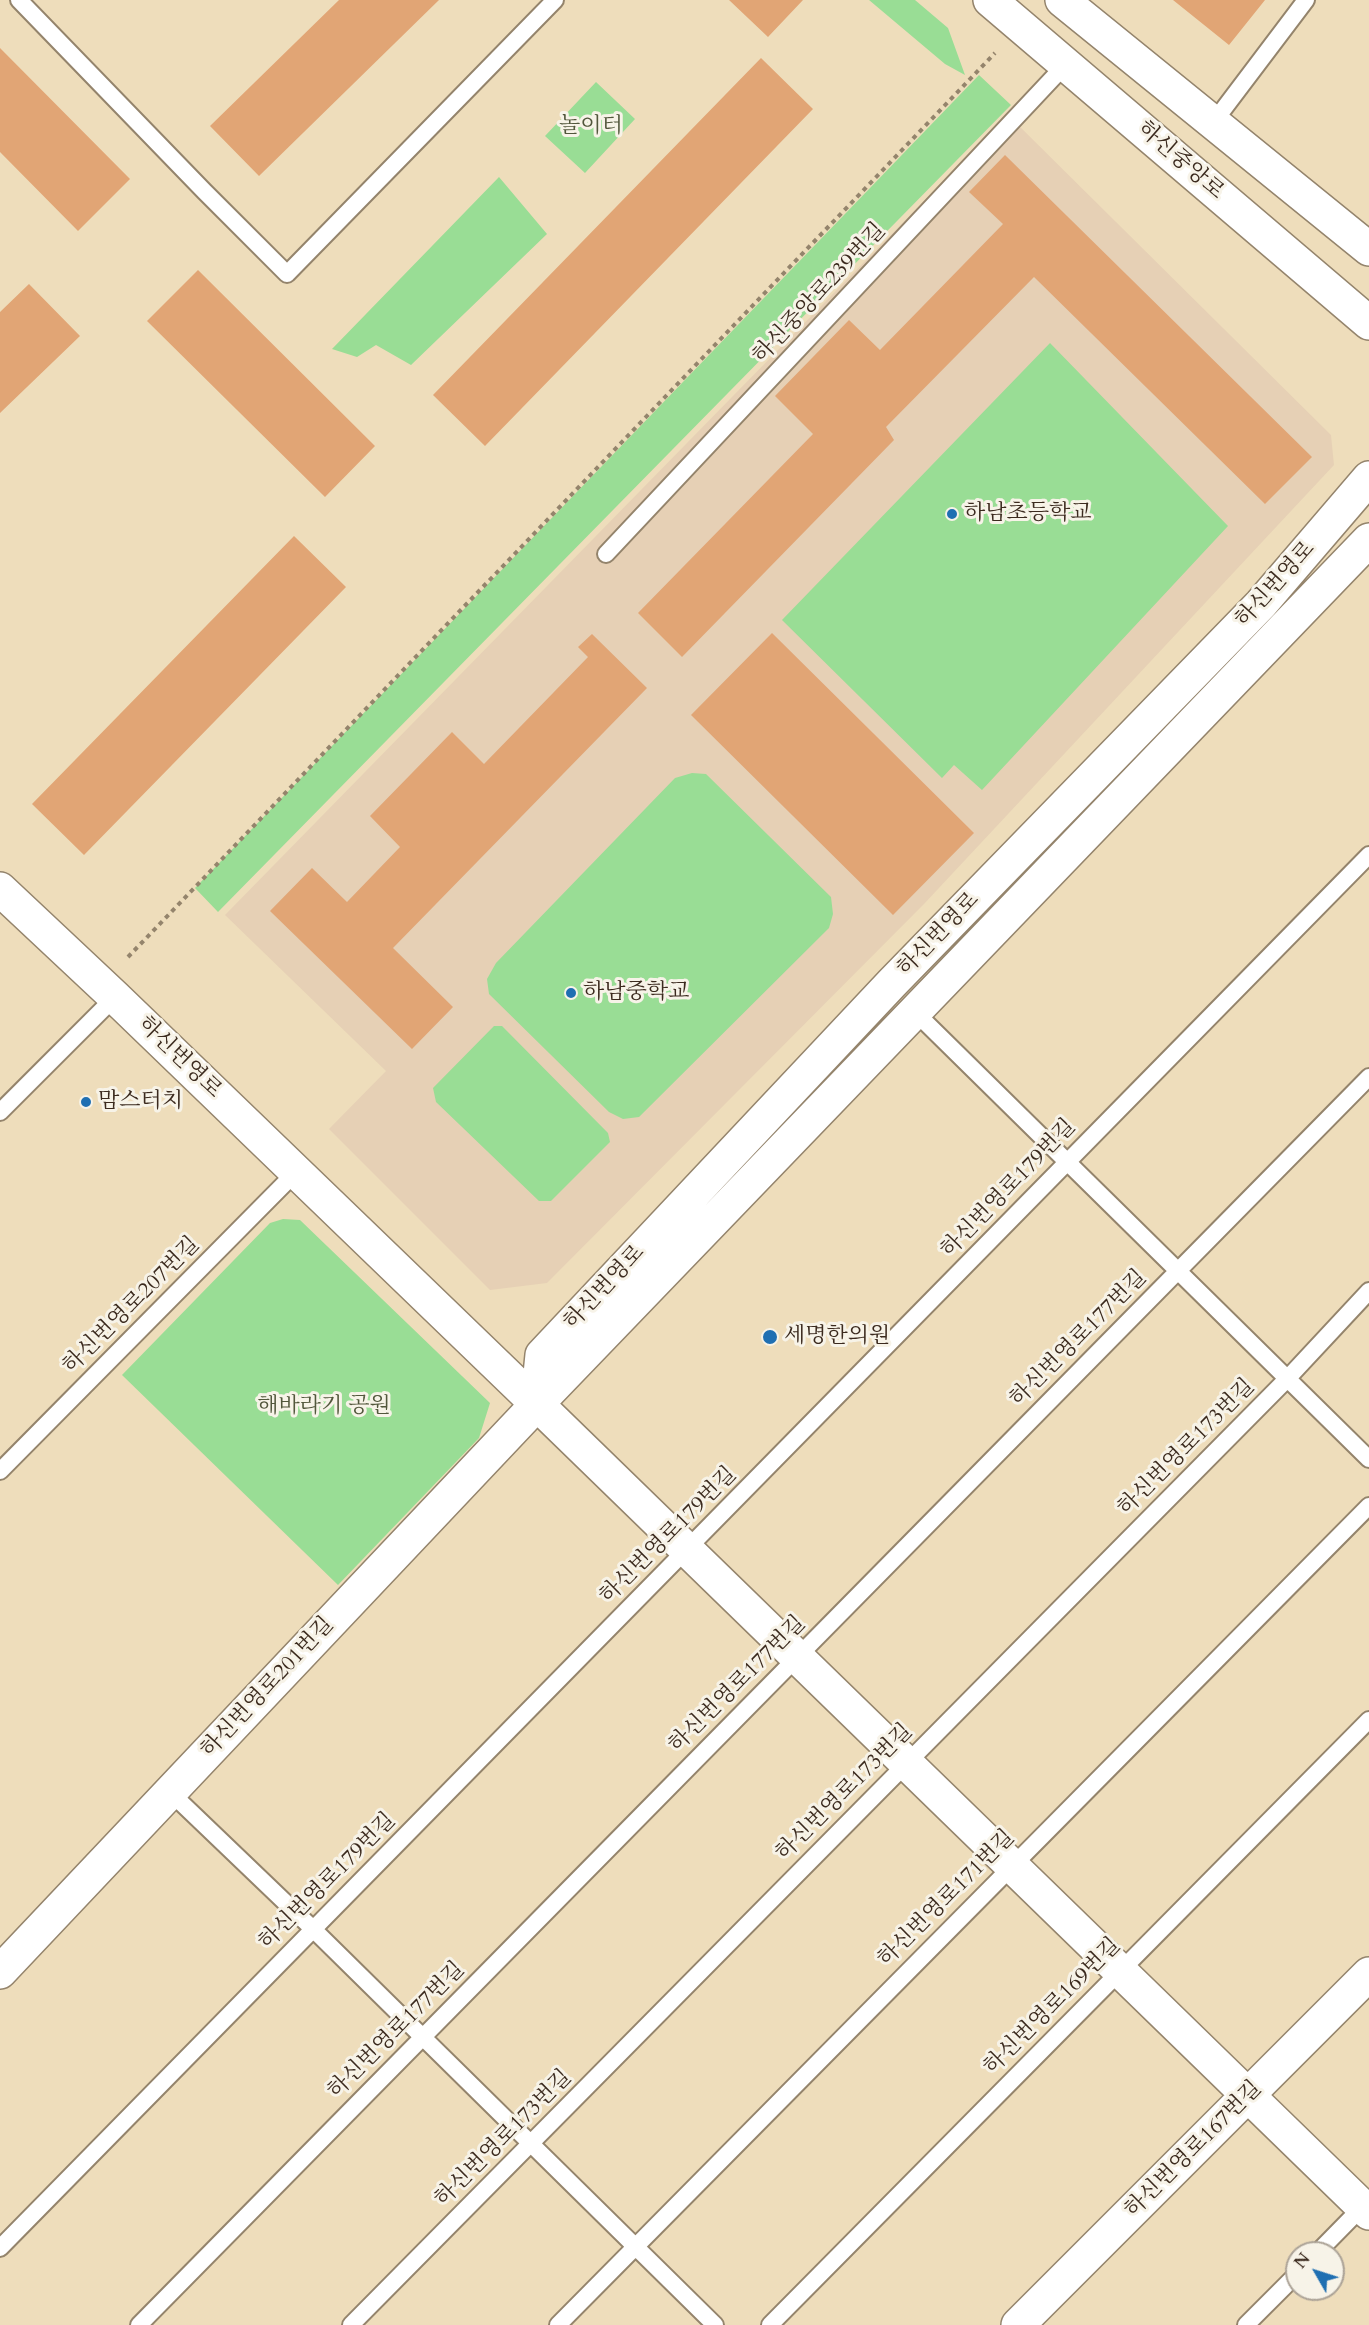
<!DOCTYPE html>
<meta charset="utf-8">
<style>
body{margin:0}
#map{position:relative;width:1369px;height:2325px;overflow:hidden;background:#edb;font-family:Cardo,serif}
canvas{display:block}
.north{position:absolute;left:1285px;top:2241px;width:60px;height:60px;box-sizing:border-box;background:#f7f3e8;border:2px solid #aca397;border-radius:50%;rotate:309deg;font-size:16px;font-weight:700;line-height:24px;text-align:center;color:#3b2a1e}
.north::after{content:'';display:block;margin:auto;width:21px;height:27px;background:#1f6fb2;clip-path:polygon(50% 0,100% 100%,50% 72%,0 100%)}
</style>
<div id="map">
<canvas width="1369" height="2325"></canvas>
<div class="north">N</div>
</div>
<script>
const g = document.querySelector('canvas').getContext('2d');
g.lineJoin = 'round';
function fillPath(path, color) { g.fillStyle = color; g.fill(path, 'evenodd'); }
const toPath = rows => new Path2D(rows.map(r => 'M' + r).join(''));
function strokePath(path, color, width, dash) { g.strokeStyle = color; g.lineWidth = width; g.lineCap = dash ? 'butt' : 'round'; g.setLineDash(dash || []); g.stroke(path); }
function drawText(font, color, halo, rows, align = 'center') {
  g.font = font + ' Cardo,"Noto Serif KR",serif'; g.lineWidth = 6; g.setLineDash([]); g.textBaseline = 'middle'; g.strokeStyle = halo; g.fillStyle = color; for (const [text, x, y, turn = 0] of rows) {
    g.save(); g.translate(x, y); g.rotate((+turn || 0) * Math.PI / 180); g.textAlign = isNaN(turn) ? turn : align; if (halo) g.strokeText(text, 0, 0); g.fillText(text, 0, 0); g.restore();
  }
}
fillPath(toPath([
 [1008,115,1331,435,1334,465,924,904,547,1283,490,1290,329,1129,386,1071,225,915]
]), '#e6d0b5');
fillPath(toPath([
 [869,0,915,0,948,28,965,75,945,64],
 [979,75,1011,105,218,912,195,888],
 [596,82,635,119,585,173,545,136],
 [499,177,547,234,411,365,376,345,357,357,332,349],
 [1050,343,1228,526,982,790,954,765,942,778,782,620],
 [692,773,706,774,831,897,833,914,829,928,639,1117,623,1119,609,1112,489,994,487,979,496,963,675,778],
 [494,1026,502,1026,608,1133,610,1142,551,1201,539,1201,436,1102,433,1088],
 [283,1219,300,1220,490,1403,479,1438,338,1585,122,1375,270,1223]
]), '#99dd95');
fillPath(toPath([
 [339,0,439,0,259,176,210,126],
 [729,0,803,0,768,37],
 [1173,0,1265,0,1229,45],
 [0,48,130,179,78,231,0,152],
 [761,58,813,109,485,446,433,395],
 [1005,155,1312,457,1265,504,1034,277,886,427,894,440,682,657,638,613,813,434,775,396,849,320,880,350,1003,224,969,192],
 [198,270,375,446,325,497,147,321],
 [29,284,80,336,0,413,0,312],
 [294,536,346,587,84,855,32,804],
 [772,633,974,833,893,915,691,715],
 [592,634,647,688,393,948,453,1007,412,1049,270,911,312,868,347,902,400,847,370,816,452,732,484,764,588,657,578,647]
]), '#e1a575');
const lane = toPath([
 [19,0,204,191,287,274,555,0],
 [1213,123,1306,0],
 [606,554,1066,64],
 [915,1012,1369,1459],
 [0,1112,115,997],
 [0,1471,296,1172],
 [170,1792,313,1929,715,2325],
 [0,2248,1369,855],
 [1317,2253,1367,2202],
 [139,2325,1369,1077],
 [351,2325,1287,1379,1369,1291],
 [558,2325,1369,1506],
 [770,2325,1369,1720],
 [1246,2325,1297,2274]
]);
const street = toPath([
 [537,1404,1369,2213],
 [1018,2325,1369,1974]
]);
const secondary = toPath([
 [990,0,1369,323],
 [1062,0,1369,249],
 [0,889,115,997,537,1404],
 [537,1404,542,1355,892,983,1261,604,1369,478],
 [0,1972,537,1404,1369,540]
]);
strokePath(lane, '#94846c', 20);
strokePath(street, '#94846c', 36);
strokePath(secondary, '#94846c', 36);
strokePath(toPath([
 [128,957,995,53]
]), '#94846c', 4, [4.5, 4.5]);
strokePath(lane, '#fff', 16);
strokePath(street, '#fff', 33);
strokePath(secondary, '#fff', 33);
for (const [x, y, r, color] of [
 [952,514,6,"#1f6fb2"],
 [571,993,6,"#1f6fb2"],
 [86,1102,6,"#1f6fb2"],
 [770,1337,8,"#1f6fb2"]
]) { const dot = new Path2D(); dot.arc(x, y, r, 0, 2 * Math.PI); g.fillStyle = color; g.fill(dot); strokePath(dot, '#f7f3e8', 2); }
drawText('22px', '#52573c', '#f7f3e8', [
 ["놀이터",591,127],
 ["해바라기 공원",324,1407]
]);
drawText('22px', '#3b2a1e', '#f7f3e8', [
 ["하신중앙로",1180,161,41],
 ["하신중앙로239번길",820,294,-47],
 ["하신번영로",1276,585,-48],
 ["하신번영로",939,935,-46],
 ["하신번영로",179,1058,44],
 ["하신번영로179번길",1009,1189,-46],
 ["하신번영로",605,1288,-47],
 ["하신번영로207번길",132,1306,-45],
 ["하신번영로177번길",1079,1339,-45],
 ["하신번영로173번길",1187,1448,-45],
 ["하신번영로179번길",669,1536,-45],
 ["하신번영로177번길",738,1685,-45],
 ["하신번영로201번길",268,1688,-47],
 ["하신번영로173번길",845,1793,-45],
 ["하신번영로179번길",328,1882,-45],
 ["하신번영로171번길",947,1899,-45],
 ["하신번영로169번길",1053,2007,-45],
 ["하신번영로177번길",397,2031,-45],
 ["하신번영로173번길",504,2139,-45],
 ["하신번영로167번길",1194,2150,-45]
]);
drawText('22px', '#3b2a1e', '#f7f3e8', [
 ["하남초등학교",964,514],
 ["하남중학교",583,993],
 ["맘스터치",98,1102],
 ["세명한의원",784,1337]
], 'left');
</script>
